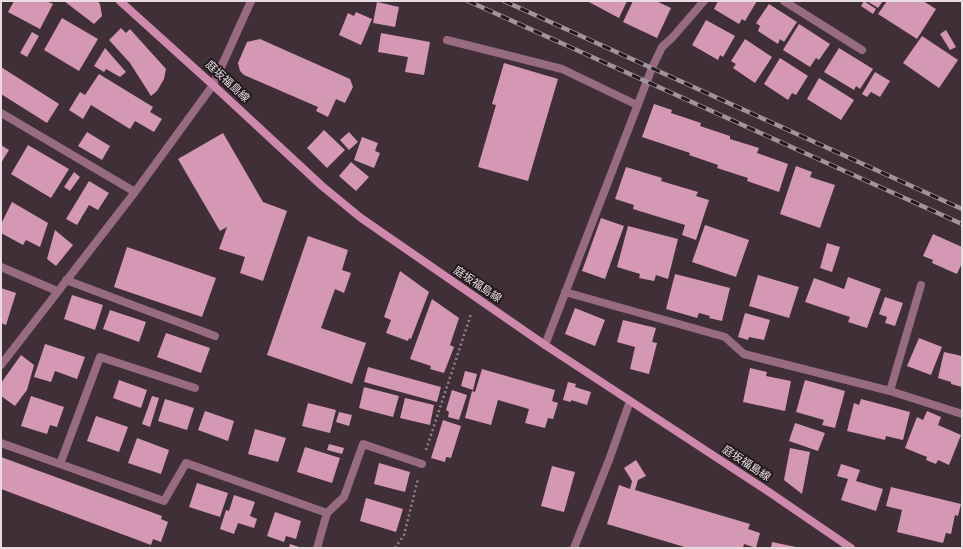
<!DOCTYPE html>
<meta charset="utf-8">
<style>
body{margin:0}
#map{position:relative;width:963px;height:549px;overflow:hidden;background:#412f37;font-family:Roboto,sans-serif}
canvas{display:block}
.frame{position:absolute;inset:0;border:2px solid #e8dce1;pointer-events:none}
</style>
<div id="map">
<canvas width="963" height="549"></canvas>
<div class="frame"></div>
</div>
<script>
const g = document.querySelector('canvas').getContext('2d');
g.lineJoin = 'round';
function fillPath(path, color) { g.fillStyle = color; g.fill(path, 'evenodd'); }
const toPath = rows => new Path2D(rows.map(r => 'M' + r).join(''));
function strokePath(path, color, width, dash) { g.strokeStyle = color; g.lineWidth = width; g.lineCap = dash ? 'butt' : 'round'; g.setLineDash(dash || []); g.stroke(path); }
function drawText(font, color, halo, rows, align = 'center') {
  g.font = font + ' Roboto,"Noto Sans JP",sans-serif'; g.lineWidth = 4; g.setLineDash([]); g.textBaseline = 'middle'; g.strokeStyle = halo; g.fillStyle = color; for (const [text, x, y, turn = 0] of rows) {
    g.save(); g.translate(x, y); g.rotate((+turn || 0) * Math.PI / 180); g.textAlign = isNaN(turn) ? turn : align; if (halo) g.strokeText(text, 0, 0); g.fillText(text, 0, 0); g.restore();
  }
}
fillPath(toPath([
 [14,1,46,1,53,4,40,29,8,12],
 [64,1,97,1,100,4,102,16,94,24],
 [587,1,627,1,619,18],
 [633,1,656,1,671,8,657,38,623,22],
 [718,1,757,1,745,21,742,19,739,24,714,9],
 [864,1,876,9,873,14,861,6],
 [867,1,883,1,878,8],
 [887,1,923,1,936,9,917,39,878,14],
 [377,2,399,7,395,27,373,23],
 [769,4,797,22,784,42,780,39,778,44,758,31,760,26,756,23],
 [356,12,372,19,361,45,339,35,348,13,354,16],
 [62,18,98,39,79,71,44,50],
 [706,20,735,36,723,57,720,55,718,60,692,45],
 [799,24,830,44,819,60,816,58,810,67,783,50],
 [121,28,126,33,130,29,166,69,164,79,157,91,151,96,130,63,109,40],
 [946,30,956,47,950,50,940,34],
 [32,32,39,36,27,57,20,53],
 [381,33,430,42,424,75,405,72,408,57,378,52],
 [922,36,958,60,939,88,903,63],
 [260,39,350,79,353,87,345,103,336,99,328,117,316,111,318,107,244,75,240,71,238,63,247,42],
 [745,39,772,57,755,83,733,68,736,64,731,61],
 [105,48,126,72,120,77,106,69,104,72,94,66],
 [839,48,873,69,860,89,856,86,854,90,824,72],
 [780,58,808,76,796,95,792,93,788,100,764,84],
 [504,63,558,79,528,181,478,167,496,105,492,104],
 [1,67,59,104,47,123,1,94],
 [875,72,890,81,880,97,871,92,867,97,862,94],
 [99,74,153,107,150,112,162,119,154,132,135,121,130,129,91,105,83,119,69,110,80,92,85,95],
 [819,78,854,100,841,120,807,99],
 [654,104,672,110,671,113,701,123,700,126,730,136,730,139,759,148,757,153,788,164,779,192,747,181,748,178,717,168,718,165,689,155,690,153,642,137],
 [324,130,345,150,327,168,307,148],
 [87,132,110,146,102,160,78,146],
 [349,132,358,142,349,150,340,140],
 [223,133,263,202,287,211,263,281,240,273,245,257,219,249,227,227,220,231,178,159],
 [362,137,378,143,375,151,380,153,374,168,354,160],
 [1,145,9,150,1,163],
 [28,145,69,169,51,198,11,174],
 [351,162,369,177,356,191,339,176],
 [796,166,812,172,810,177,835,185,820,228,780,214],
 [626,167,662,178,661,181,698,192,696,196,709,200,696,240,682,235,685,225,633,209,634,205,615,199],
 [74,172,80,177,70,191,64,187],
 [89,181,109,193,98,210,89,205,77,225,66,219],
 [12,202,48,223,40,247,26,240,23,245,1,233,1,224],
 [601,218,624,226,605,279,582,271],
 [705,225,749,240,736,277,692,262],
 [628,226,678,239,668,279,656,275,654,281,639,278,640,274,617,267],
 [55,230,73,245,56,266,47,259],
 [933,234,962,247,962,263,957,274,932,263,933,260,923,256],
 [308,236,348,250,342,270,351,273,344,293,335,289,321,328,366,343,352,384,267,355],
 [827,243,840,247,832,272,820,268],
 [127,247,216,278,202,317,114,287],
 [400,271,429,292,411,339,409,338,408,341,386,333,391,320,384,317],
 [675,274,730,288,722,321,709,318,710,316,699,313,697,318,666,309],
 [758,275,799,287,789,318,749,306],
 [848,277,881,289,867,328,848,322,850,317,805,302,814,278,844,289],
 [1,288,16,293,6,325,1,323],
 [72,295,103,305,95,330,64,319],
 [885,297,903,303,895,326,885,323,887,317,879,314],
 [432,299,459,318,450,345,454,347,444,373,430,369,431,366,410,359],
 [575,308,605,320,595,346,565,334],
 [110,310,146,322,139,342,103,329],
 [745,313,770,320,764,340,749,337,748,340,738,337],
 [623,320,656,328,652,342,657,343,649,374,630,369,635,347,617,342],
 [166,333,210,348,201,373,157,357],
 [919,338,942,347,931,375,907,366],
 [45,344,85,357,77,379,55,371,51,382,34,377],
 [944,352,962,356,962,387,951,384,951,382,938,378],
 [21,355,34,365,27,390,15,406,1,396,1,383],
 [368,367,441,387,437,402,364,382],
 [750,368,767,372,766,376,791,381,785,411,743,402],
 [482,369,555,390,552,401,558,403,553,419,548,418,545,428,525,423,529,409,498,400,491,425,465,418,472,391,475,392],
 [465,371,477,374,473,390,461,386],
 [119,380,147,390,141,408,113,398],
 [805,380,845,391,835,428,822,425,824,420,796,412],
 [568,382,576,384,575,387,591,392,587,405,571,400,571,402,563,400],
 [364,387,399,396,393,417,359,408],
 [452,390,467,395,459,420,448,417,449,412,446,410],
 [31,396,64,407,57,427,50,425,47,434,21,426],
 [152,396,159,398,150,427,142,424],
 [405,398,434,405,430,425,400,418],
 [165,399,194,408,187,430,158,421],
 [861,399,910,412,903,440,886,436,885,440,847,431,854,403,859,405],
 [308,403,336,410,330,433,302,426],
 [205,411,234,421,228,441,198,430],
 [927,411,941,417,938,425,961,435,949,465,938,460,936,464,926,460,927,457,905,448,917,417,923,420],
 [339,412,352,415,349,426,336,422],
 [96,416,128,427,119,452,87,441],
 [443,420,461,426,451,458,446,457,445,462,431,458],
 [795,423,825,433,818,451,789,441],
 [255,429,286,438,278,462,248,454],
 [137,438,169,450,161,474,128,463],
 [329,444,344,448,342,454,327,450],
 [305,447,340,458,332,483,297,472],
 [790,448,810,452,802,494,784,480],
 [1,457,162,516,161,519,168,522,161,542,153,539,151,545,1,489],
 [636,460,646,476,638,480,635,490,750,524,748,529,760,533,756,548,744,544,743,548,688,548,607,524,619,485,630,489,632,481,624,468],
 [379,463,410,472,405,492,374,484],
 [841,464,860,470,856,481,883,489,876,511,841,500,848,479,837,476],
 [552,466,575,472,564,512,541,506],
 [197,483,228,493,220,517,189,507],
 [891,487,961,504,958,516,955,515,951,534,946,533,943,543,897,532,902,510,886,506],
 [234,495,255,502,250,516,257,519,254,528,238,523,234,534,220,529,226,510,229,511],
 [366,498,403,509,396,532,360,521],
 [275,512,301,521,296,539,286,536,284,542,267,536],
 [772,542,796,547,796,548,771,548],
 [290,544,302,548,289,548]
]), '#d498b5');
strokePath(toPath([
 [426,450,471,314],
 [395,548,404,535,418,479]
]), '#928289', 2.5, [2, 3]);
strokePath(toPath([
 [890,391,921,285]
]), '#976c81', 8);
strokePath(toPath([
 [784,1,862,50],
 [447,40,562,69,637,105],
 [1,113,135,192],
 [1,267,57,291],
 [66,280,215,336],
 [565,292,725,337,744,354,890,391,962,414],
 [545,345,652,68,662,47,672,38,704,1],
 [1,365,135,192,213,85,251,1],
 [1,443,164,501,186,463,327,513,344,497,363,444,422,464],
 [60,464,100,357,195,388],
 [317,548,327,513],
 [574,548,609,460,630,401]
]), '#976c81', 8);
strokePath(toPath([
 [120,1,213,85,322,186,361,218,545,345,769,492,851,548]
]), '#cf89ac', 8);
const rail = toPath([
 [468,1,962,224],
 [504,1,962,209]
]);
strokePath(rail, '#a2949a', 4.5);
strokePath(rail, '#221a1e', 3, [9]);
drawText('11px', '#e8dce1', '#221a1e', [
 ["庭坂福島線",227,82,43],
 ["庭坂福島線",477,285,34],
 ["庭坂福島線",746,464,33]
]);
</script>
